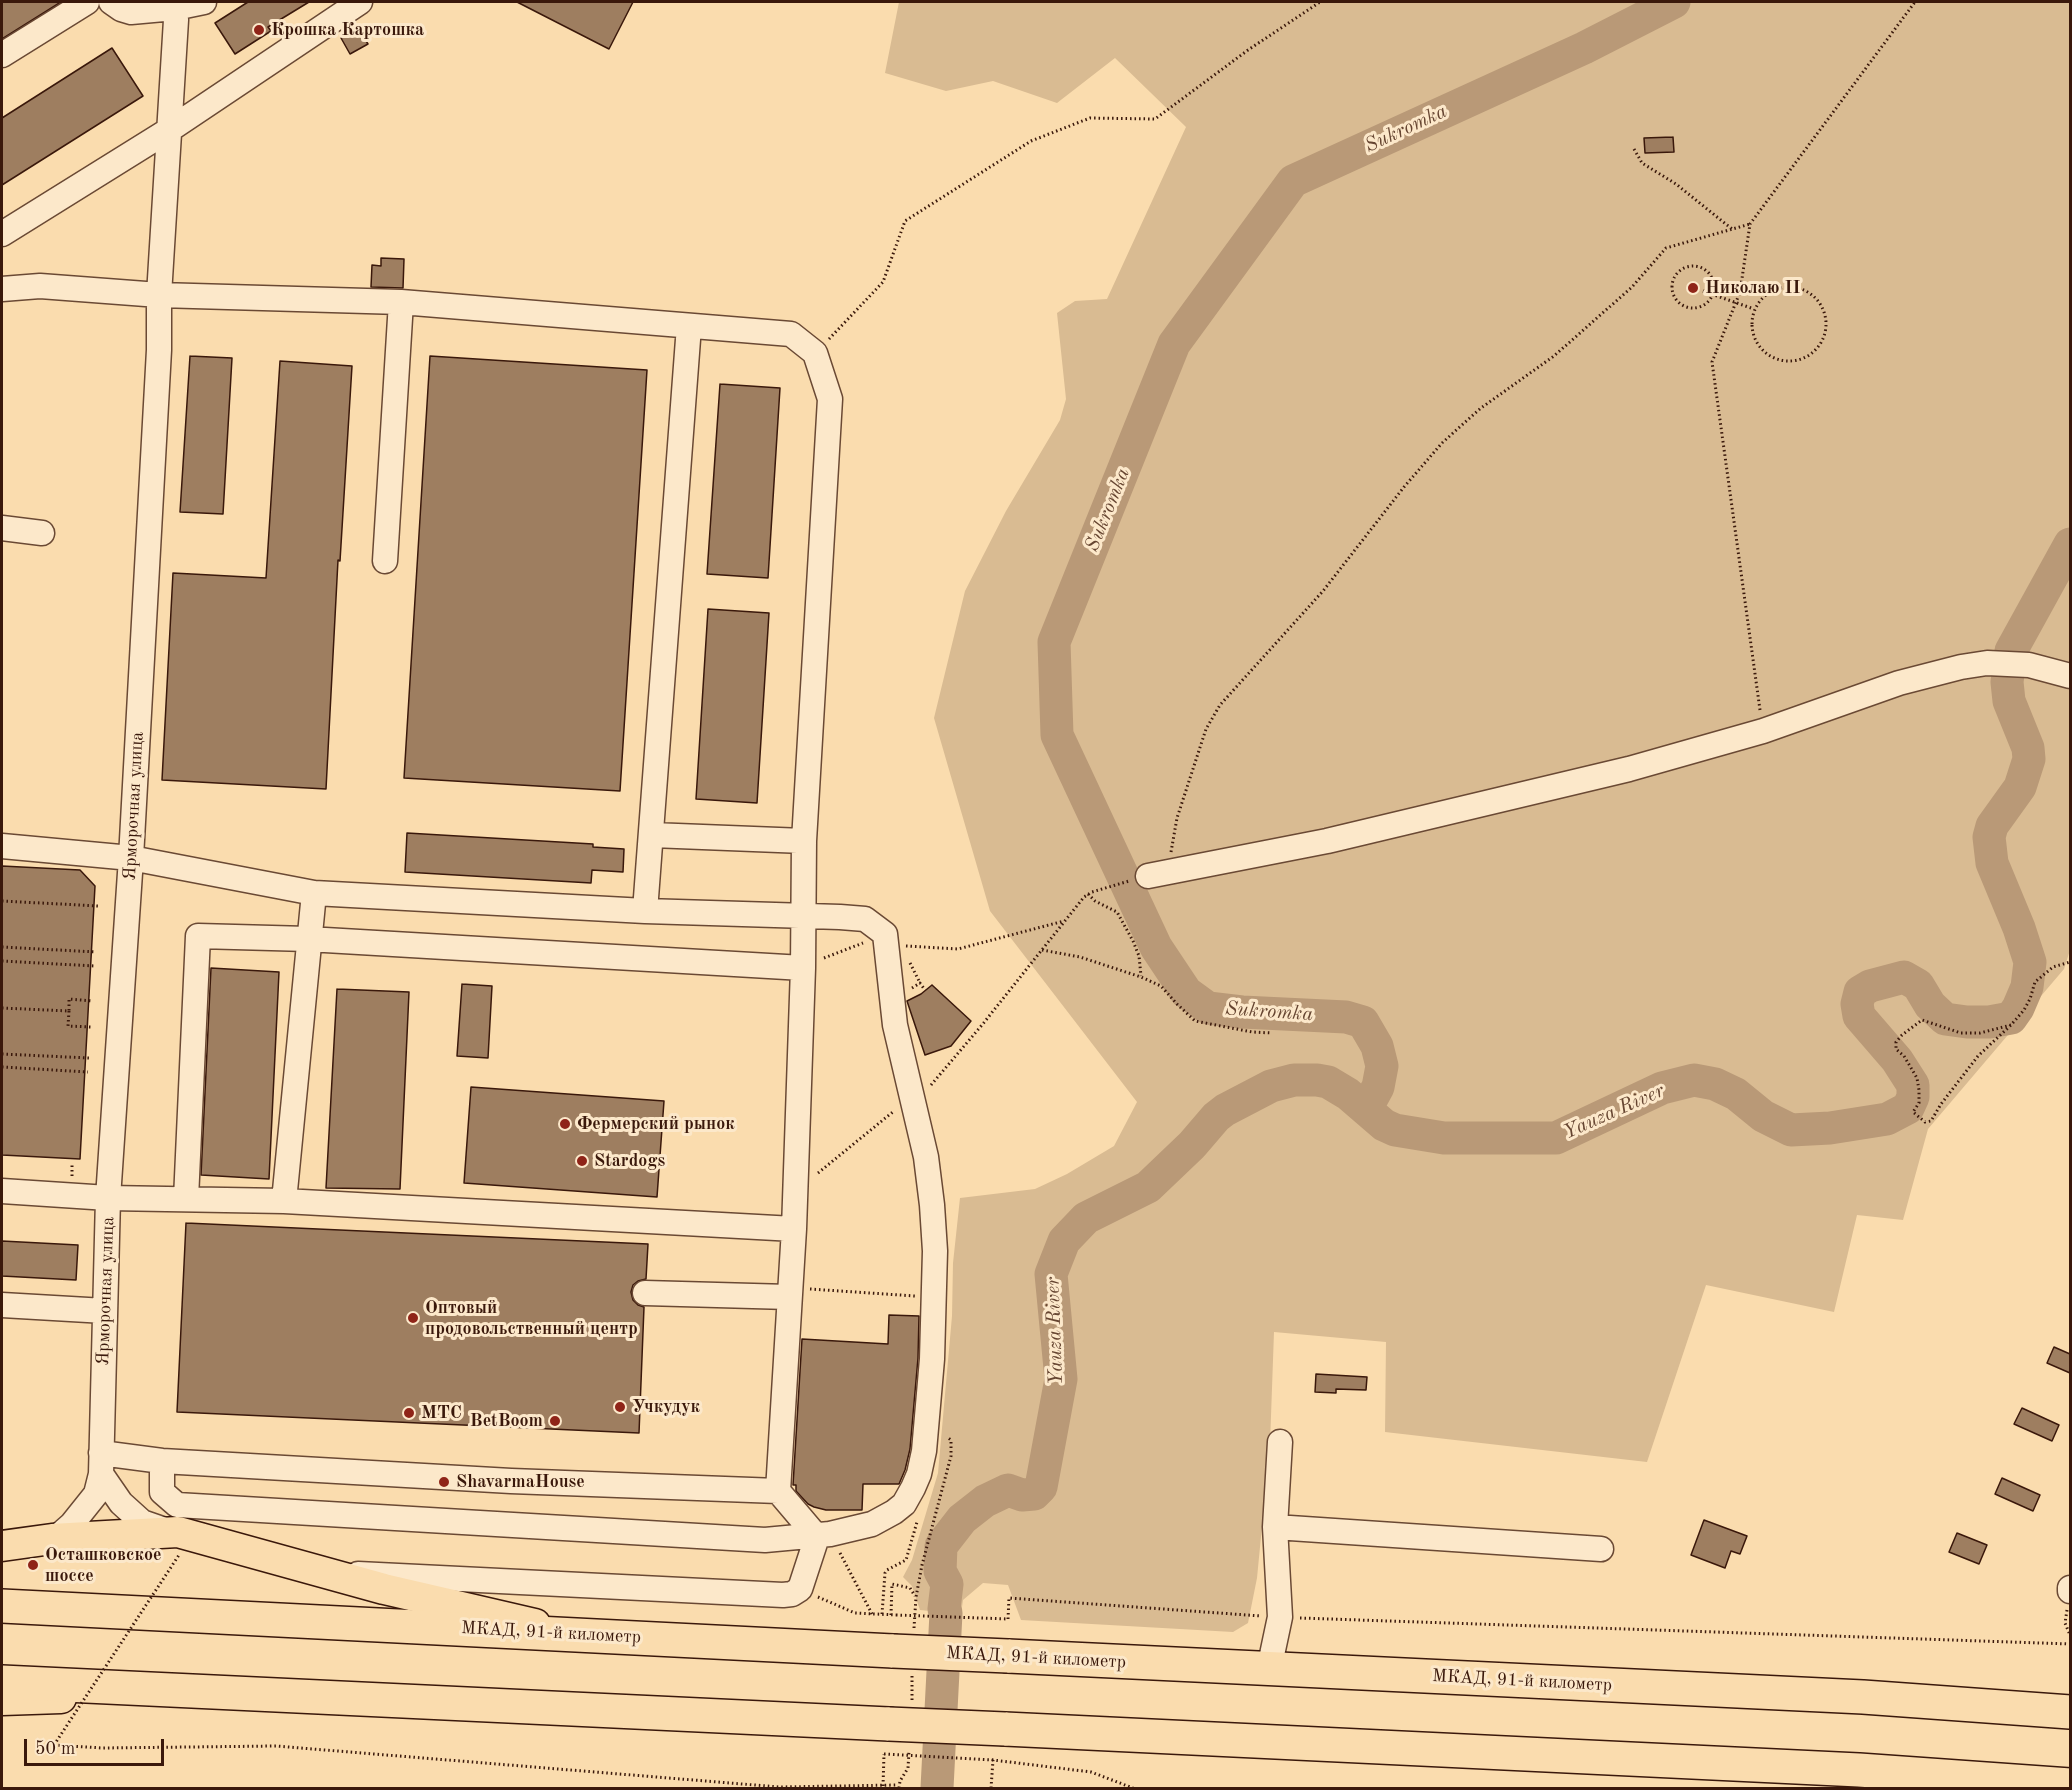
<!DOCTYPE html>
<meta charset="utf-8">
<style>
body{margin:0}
#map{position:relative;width:2072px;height:1790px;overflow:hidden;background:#fadcae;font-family:"Old Standard TT",serif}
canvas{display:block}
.frame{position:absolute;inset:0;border:3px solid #3a180b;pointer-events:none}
.scale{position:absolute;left:24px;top:1739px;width:140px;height:27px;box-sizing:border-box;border:3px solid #3a180b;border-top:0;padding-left:8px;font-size:18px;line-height:21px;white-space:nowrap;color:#3a180b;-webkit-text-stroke:4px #fce8ca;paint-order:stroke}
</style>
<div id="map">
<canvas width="2072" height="1790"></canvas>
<div class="frame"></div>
<div class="scale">50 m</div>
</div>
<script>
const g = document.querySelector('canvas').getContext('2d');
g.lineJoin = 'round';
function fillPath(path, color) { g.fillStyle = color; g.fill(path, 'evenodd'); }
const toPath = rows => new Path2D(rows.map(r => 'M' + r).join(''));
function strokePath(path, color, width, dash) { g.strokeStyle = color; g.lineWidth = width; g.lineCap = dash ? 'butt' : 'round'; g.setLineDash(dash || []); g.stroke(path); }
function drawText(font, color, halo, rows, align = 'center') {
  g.font = font + ' "Old Standard TT",serif'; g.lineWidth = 6; g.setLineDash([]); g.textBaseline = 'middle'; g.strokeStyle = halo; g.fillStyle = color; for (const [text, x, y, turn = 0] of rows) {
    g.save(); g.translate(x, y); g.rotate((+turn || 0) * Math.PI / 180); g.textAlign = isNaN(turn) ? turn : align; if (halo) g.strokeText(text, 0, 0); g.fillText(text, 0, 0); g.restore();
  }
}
fillPath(toPath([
 [899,2,2070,2,2070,950,2064,969,1928,1129,1903,1220,1857,1215,1834,1312,1706,1285,1647,1462,1385,1432,1386,1342,1274,1332,1270,1444,1257,1578,1248,1623,1233,1632,1021,1620,1008,1585,983,1583,963,1600,961,1614,920,1610,912,1586,903,1577,912,1560,938,1473,952,1316,953,1263,960,1198,1035,1189,1067,1174,1114,1146,1137,1102,990,911,934,718,965,591,1006,511,1060,420,1066,399,1057,313,1075,301,1107,299,1186,127,1115,58,1057,103,993,81,946,91,885,73]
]), '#d9bb92');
const water = toPath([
 [932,1763,951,1764,946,1780,947,1788,931,1788,932,1763]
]);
fillPath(water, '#b99977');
strokePath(water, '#86654c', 1.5);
strokePath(toPath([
 [1366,1109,1378,1087,1382,1066,1377,1046,1363,1022,1346,1017,1242,1012,1208,1008,1186,992,1156,947,1057,735,1054,642,1174,344,1293,181,1584,48,1674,2],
 [937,1788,946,1613,944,1609,947,1584,940,1571,941,1546,962,1519,985,1501,1008,1490,1022,1495,1034,1494,1041,1487,1061,1379,1051,1274,1064,1241,1086,1218,1148,1187,1192,1145,1216,1117,1225,1110,1271,1086,1294,1080,1317,1080,1328,1082,1348,1094,1384,1125,1395,1130,1444,1138,1556,1138,1662,1088,1694,1080,1715,1084,1736,1094,1763,1116,1791,1130,1830,1128,1887,1119,1908,1108,1913,1097,1913,1085,1897,1060,1859,1016,1857,1004,1860,992,1870,986,1904,977,1918,985,1930,1005,1945,1019,1967,1022,1989,1022,2011,1018,2018,1008,2027,987,2030,962,2019,928,1992,863,1989,837,1992,826,2020,787,2029,759,2028,748,2009,701,2007,682,2011,651,2070,544]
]), '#b99977', 33);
const building = toPath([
 [2,2,61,2,2,39,2,2],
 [248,2,309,2,268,27,271,31,235,54,215,23,248,2],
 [517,2,633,2,609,49,517,2],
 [358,28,368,44,350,54,341,38,358,28],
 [112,48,143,96,2,185,2,118,112,48],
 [1673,137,1674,152,1645,153,1644,138,1673,137],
 [381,258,404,259,403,288,371,287,372,265,381,266,381,258],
 [190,356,232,358,223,514,180,512,190,356],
 [430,356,647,370,620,791,404,778,430,356],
 [280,361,352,366,340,561,338,560,326,789,162,780,173,573,266,578,280,361],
 [720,384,780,388,768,578,707,574,720,384],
 [708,609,769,613,757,803,696,799,708,609],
 [407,833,593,844,593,847,624,849,623,872,592,870,591,883,405,872,407,833],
 [2,866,80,870,95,886,80,1159,2,1155,2,866],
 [211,968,279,972,269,1179,201,1175,211,968],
 [462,984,492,986,488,1058,457,1056,462,984],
 [932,985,971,1021,951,1046,925,1055,907,1001,921,994,932,985],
 [337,989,409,992,400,1189,326,1188,337,989],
 [471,1087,664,1101,657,1197,464,1183,471,1087],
 [186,1223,648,1244,646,1279,638,1281,633,1285,631,1292,633,1300,638,1305,644,1307,639,1433,177,1412,186,1223],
 [2,1241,78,1245,76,1280,2,1276,2,1241],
 [889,1315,919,1316,918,1358,910,1449,905,1470,899,1484,863,1484,862,1510,826,1510,814,1507,808,1504,796,1491,796,1485,793,1485,802,1339,888,1344,889,1315],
 [2054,1347,2070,1354,2070,1373,2047,1363,2054,1347],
 [1316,1374,1367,1377,1366,1390,1336,1389,1336,1393,1315,1392,1316,1374],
 [2022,1408,2059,1425,2052,1441,2014,1424,2022,1408],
 [2002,1478,2040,1495,2033,1511,1995,1494,2002,1478],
 [1704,1520,1747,1536,1740,1554,1731,1551,1725,1568,1691,1555,1704,1520],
 [1957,1533,1987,1545,1979,1564,1949,1552,1957,1533]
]);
fillPath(building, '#9e7e60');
strokePath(building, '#3a180b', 1.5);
const minor = toPath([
 [111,2,121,9,131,12,175,8,204,2],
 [2,55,87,2],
 [2,234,169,130,360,2],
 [2,289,40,286,159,295,401,302,791,334,815,353,830,399,804,841,803,968,794,1229,778,1491],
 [2,528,42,533],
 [385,561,401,302],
 [652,835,804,841],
 [2,846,131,858,314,893,645,911,840,917,865,919,885,934,895,1025,926,1157,932,1205,935,1251,932,1359,924,1451,919,1474,913,1488,904,1504,894,1512,872,1524,830,1534,765,1540,177,1505,162,1492,162,1461],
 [1148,876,1327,841,1629,769,1763,731,1899,683,1961,667,1987,663,2029,665,2070,676],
 [645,911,689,326],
 [2,1191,108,1198,284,1201,794,1229],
 [186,1199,198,936,308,939,803,968],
 [284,1201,314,893],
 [645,1293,789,1297],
 [2,1305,105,1311],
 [101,1453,162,1461,511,1481,778,1491,817,1537],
 [101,1474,121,1503,142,1522,168,1531],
 [1275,1527,1601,1549],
 [55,1539,72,1524,96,1494,101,1474,108,1198,131,858,159,350,159,295,176,20,175,2],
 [358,1574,783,1595,792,1594,800,1589,817,1537],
 [2070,1591,2070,1588],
 [1269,1669,1280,1617,1275,1527,1280,1442]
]);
const major = toPath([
 [2,1546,52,1539,178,1532,384,1589,535,1624],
 [2,1700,61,1698]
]);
const highway = toPath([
 [2,1606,893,1651],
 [1008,1656,1863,1697,2070,1712],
 [2,1682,889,1724],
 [1005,1729,1859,1770,2070,1785]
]);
strokePath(minor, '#6a4934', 27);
strokePath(major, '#3a180b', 33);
strokePath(highway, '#3a180b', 36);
strokePath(toPath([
 [1634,149,1642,163,1676,184,1732,229],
 '1672 287a21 21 0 1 1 42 0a21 21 0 1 1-42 0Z',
 '1752 324a37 37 0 1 1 74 0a37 37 0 1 1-74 0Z',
 [1703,291,1754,309],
 [829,339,883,282,905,221,1031,141,1090,118,1155,119,1248,50,1320,2],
 [1760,710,1712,362,1740,292,1750,224,1915,2],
 [1171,852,1177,818,1206,729,1220,705,1323,591,1404,487,1442,443,1481,408,1554,356,1632,287,1666,248,1750,224],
 [1088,894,1095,901,1117,912,1133,941,1139,956,1141,976],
 [2,901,98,906],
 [906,946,958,949,1064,921],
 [2,947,96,952],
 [1042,950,1080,957,1141,977,1161,986,1177,1004,1195,1021,1252,1032,1272,1033],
 [824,958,863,943],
 [2,961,95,966],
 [910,963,920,983],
 [912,988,920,983,925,990],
 [2,1008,69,1011,69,999,93,1001],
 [69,1011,68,1026,91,1027],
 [2011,1025,1980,1033,1961,1033,1922,1020,1902,1035,1896,1042,1896,1049,1904,1056,1917,1078,1919,1090,1919,1103,1913,1112,1925,1122,1931,1121,1941,1104,1978,1056,2011,1025,2024,1010,2030,999,2035,982,2053,967,2070,962],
 [2,1054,89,1058],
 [2,1067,88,1072],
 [931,1085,982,1025,1084,897,1092,892,1129,881],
 [818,1173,894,1111],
 [72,1176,72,1163],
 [810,1289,915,1296],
 [840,1553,872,1614],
 [818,1597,855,1613,896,1615],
 [2067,1610,2065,1623,2070,1635],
 [882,1614,885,1573,887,1570,906,1560,917,1522],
 [891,1615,892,1584,910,1588,915,1596],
 [1300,1618,2070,1644],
 [1008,1619,1009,1598,1261,1616],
 [914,1628,916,1597,922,1565,951,1456,951,1440,947,1437],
 [912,1700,912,1676],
 [54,1745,102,1748,276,1746,779,1787,898,1785],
 [883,1786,884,1754],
 [899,1788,900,1781,908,1768,909,1751],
 [991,1788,993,1760,1091,1772,1133,1788]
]), '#3a180b', 3, [1.5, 3]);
strokePath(minor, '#fce8ca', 24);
strokePath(major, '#fadcae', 30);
strokePath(highway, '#fadcae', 33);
const highwayBridge = toPath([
 [893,1651,1008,1656],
 [889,1724,1005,1729]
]);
strokePath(highwayBridge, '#3a180b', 36, []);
strokePath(toPath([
 [896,1615,1008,1619],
 [54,1745,179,1555],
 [884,1754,993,1760]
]), '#3a180b', 3, [1.5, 3]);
strokePath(highwayBridge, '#fadcae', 33);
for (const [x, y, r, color] of [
 [259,30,6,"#8f2418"],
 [1693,288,6,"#8f2418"],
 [565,1124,6,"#8f2418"],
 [582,1161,6,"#8f2418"],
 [413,1318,6,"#8f2418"],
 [620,1407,6,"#8f2418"],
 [409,1413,6,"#8f2418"],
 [555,1421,6,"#8f2418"],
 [444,1482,6,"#8f2418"],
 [33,1565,6,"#8f2418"]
]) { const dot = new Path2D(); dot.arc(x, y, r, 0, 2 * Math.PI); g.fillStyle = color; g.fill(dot); strokePath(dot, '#fce8ca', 2); }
drawText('bold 18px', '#3a180b', '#fce8ca', [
 ["Крошка Картошка",271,30],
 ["Николаю II",1705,288],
 ["Фермерский рынок",577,1124],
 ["Stardogs",594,1161],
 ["Оптовый",425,1308],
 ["продовольственный центр",425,1329],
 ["Учкудук",632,1407],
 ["МТС",421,1413],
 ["BetBoom",543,1421,"right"],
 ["ShavarmaHouse",456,1482],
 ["Осташковское",45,1555],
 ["шоссе",45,1576]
], 'left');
drawText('18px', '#3a180b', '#fce8ca', [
 ["Ярморочная улица",134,806,-87],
 ["Ярморочная улица",106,1291,-88],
 ["МКАД, 91-й километр",551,1633,3],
 ["МКАД, 91-й километр",1036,1658,3],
 ["МКАД, 91-й километр",1522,1681,3]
]);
drawText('italic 20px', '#664531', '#fce8ca', [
 ["Sukromka",1406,129,-25],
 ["Sukromka",1108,510,-68],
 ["Sukromka",1269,1012,4],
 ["Yauza River",1614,1112,-24],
 ["Yauza River",1055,1331,-92]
]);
</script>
